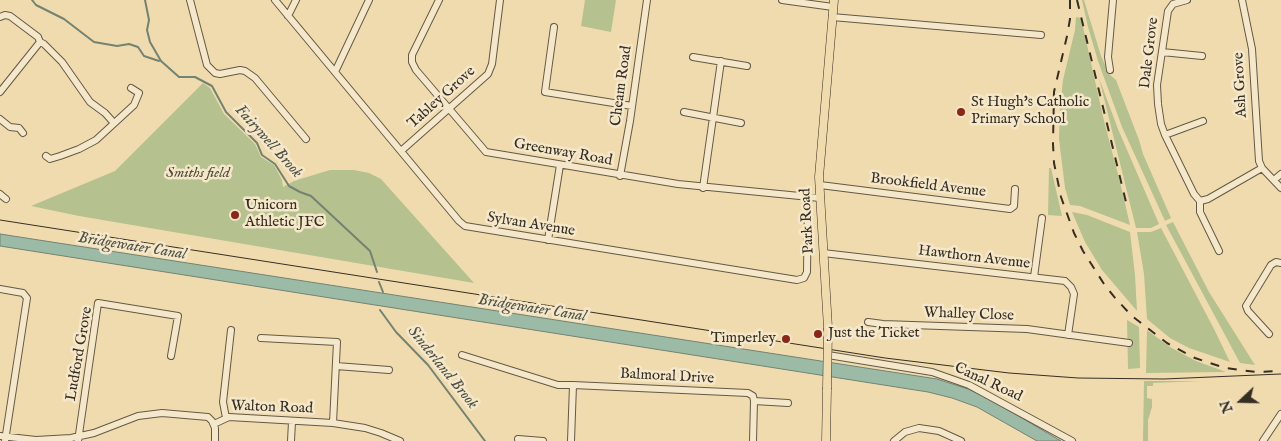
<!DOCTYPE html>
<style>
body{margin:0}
#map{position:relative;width:1281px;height:441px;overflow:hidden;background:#f0dbae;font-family:"IM FELL English",serif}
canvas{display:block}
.north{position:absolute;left:1216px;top:376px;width:50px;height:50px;-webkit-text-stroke:4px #f5e8ca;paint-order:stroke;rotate:249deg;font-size:14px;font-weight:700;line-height:20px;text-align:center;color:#362e23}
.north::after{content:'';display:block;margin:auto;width:18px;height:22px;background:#362e23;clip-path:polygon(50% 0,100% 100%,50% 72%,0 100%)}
</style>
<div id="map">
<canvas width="1281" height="441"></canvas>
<div class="north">N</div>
</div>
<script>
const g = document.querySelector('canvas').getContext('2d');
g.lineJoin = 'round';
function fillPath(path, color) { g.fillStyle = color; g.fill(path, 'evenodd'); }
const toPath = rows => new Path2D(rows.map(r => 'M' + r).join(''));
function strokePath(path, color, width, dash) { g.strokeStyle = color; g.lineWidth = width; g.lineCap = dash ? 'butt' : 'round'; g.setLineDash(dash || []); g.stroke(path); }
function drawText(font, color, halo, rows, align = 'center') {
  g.font = font + ' "IM FELL English",serif'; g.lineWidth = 5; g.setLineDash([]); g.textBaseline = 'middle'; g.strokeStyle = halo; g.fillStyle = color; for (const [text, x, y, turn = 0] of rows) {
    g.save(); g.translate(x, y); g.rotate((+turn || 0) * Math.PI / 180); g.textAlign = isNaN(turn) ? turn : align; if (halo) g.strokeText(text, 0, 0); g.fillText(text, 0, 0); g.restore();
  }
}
fillPath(toPath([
 [585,0,616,0,611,32,581,26],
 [1082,0,1084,0,1101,56,1109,74,1116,80,1139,140,1143,154,1171,218,1165,221,1122,127,1098,61,1088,27],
 [1076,17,1081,18,1104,121,1120,182,1130,225,1080,206,1070,205,1065,188,1059,139,1060,107,1063,80,1075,30],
 [1099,78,1118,129,1159,224,1151,228,1136,228],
 [203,83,210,88,224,114,255,144,261,157,274,165,282,180,283,187,294,181,330,170,354,170,369,173,381,179,474,283,79,216,31,206,115,171],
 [1049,168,1051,168,1062,216,1048,215],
 [1072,212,1087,215,1130,232,1135,275,1137,311,1102,270,1085,242],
 [1173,222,1209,292,1255,365,1240,363,1166,225],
 [1161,228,1214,329,1230,362,1189,348,1170,338,1147,319,1144,274,1137,232,1151,232],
 [1127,320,1139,327,1140,368,1128,369],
 [1147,330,1170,347,1196,361,1226,372,1146,373],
 [1144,381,1202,381,1153,383,1153,386,1147,386,1147,398,1152,399,1152,407,1148,420,1148,441,1143,441]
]), '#b5c18e');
const water = toPath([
 [0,234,937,379,968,389,988,398,1061,441,1037,441,977,407,952,398,928,392,0,246,0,234]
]);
fillPath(water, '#9bbba7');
strokePath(water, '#738372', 1);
strokePath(toPath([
 [32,0,36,5,64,19,94,42,117,46,129,44,138,47,144,56,159,61],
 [145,0,149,20,147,30,150,42,161,61,179,77,195,77,212,86,226,112,257,143,262,155,275,164,289,186,300,192,311,196,370,251,377,272],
 [379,282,383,292],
 [380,310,396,332,428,365,485,441]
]), '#738372', 2);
const minor = toPath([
 [190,0,207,65,215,73,220,74,240,70,245,71,255,78,306,139],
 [275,0,459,221,465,226,797,280,804,278,807,272,808,196],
 [439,0,412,55,412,62,416,70,486,152,678,184,820,198],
 [782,0,833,7],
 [1187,0,1173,4,1168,11,1157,85,1158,104,1161,124,1165,135,1194,194,1200,201],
 [1242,0,1252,49,1259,161,1262,168,1281,188],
 [288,16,296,0],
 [0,17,5,15,10,16,38,37,40,42],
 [832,17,1041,35],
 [554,27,545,92,632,106],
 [40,42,44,44,62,62,90,102,105,113,114,123],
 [1162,52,1202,56],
 [693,57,747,66],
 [1110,70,1108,57,1113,0],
 [335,72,369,0],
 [0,92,40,42],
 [684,112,741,123],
 [0,119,10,127,19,128,23,133],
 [1165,135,1203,121],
 [401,151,488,74,492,64,500,0],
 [46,156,50,159,60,156,79,149,96,140,134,105,139,93,131,88],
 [620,176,630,121,647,0],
 [1274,180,1281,174],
 [820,185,1010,209,1014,206,1015,189],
 [703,188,721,61],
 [0,194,6,199],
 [1200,201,1208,199,1262,168],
 [1200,201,1200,212,1219,251],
 [548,240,560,165],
 [823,253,1065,281,1071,287,1074,294,1068,335],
 [1034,277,1042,218],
 [0,289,23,293,27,298,5,441],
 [868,322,883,324,1027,329,1129,343],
 [1269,334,1248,311,1246,306,1271,265,1276,262,1281,263],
 [261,338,337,342,333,423],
 [462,355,558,385,573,385,748,393,753,396,754,401,753,441],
 [828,355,932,372,969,385,1072,441],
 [336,366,389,370],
 [754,401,788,403],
 [226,418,223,402,231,330],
 [214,424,229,417,333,423,365,428,381,433,400,441],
 [0,436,36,440,71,438,94,433,138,416,162,413,208,417,212,421,215,428,215,441],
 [518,439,543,441],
 [78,441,98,303,178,316,171,356],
 [291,441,292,422],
 [571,441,573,385],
 [894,441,905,432,919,428,939,431,961,441],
 [1263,441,1281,414]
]);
const major = toPath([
 [828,328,819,177,834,0],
 [826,441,827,389]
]);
strokePath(minor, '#645946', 8);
strokePath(major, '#362e23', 9);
strokePath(minor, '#f5e8ca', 6);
strokePath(major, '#f0dbae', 8);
strokePath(toPath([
 [0,220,885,358,1009,373,1078,378,1164,379,1281,374]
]), '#362e23', 1);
strokePath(toPath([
 [1070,0,1070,19,1067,36,1054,92,1053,144,1054,163,1061,197,1074,233,1083,251,1104,284,1116,299,1132,316,1167,343,1195,358,1225,368,1256,372,1281,371],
 [1077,0,1126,202]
]), '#362e23', 2, [9, 9]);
const majorBridge = toPath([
 [827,389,828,328]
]);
strokePath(majorBridge, '#362e23', 9, []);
strokePath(majorBridge, '#f0dbae', 8);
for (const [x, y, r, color] of [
 [961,112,5,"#8f2418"],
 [235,215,5,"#8f2418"],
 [818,334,5,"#8f2418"],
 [786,339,5,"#8f2418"]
]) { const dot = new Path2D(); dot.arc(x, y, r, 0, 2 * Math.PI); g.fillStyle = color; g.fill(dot); strokePath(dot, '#f5e8ca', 2); }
drawText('15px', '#362e23', '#f5e8ca', [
 ["Dale Grove",1150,53,-83],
 ["Ash Grove",1241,85,-93],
 ["Cheam Road",622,86,-82],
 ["Tabley Grove",442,98,-42],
 ["Greenway Road",563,153,10],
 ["Brookfield Avenue",928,186,7],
 ["Park Road",808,221,-93],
 ["Sylvan Avenue",531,225,9],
 ["Hawthorn Avenue",974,258,7],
 ["Whalley Close",969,315,2],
 ["Ludford Grove",80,354,-80],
 ["Balmoral Drive",667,377,3],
 ["Canal Road",988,383,25],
 ["Walton Road",272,408,2]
]);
drawText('15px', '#362e23', '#f5e8ca', [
 ["St Hugh's Catholic",971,103],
 ["Primary School",971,120],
 ["Unicorn",245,206],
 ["Athletic JFC",245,223],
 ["Just the Ticket",828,334],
 ["Timperley",776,339,"right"]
], 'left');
drawText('italic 15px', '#4f4b38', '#f5e8ca', [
 ["Smiths field",198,174]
]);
drawText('italic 16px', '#4f5144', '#f5e8ca', [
 ["Fairywell Brook",268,142,48],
 ["Bridgewater Canal",132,247,9],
 ["Bridgewater Canal",532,309,9],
 ["Sinderland Brook",442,368,51]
]);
</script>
